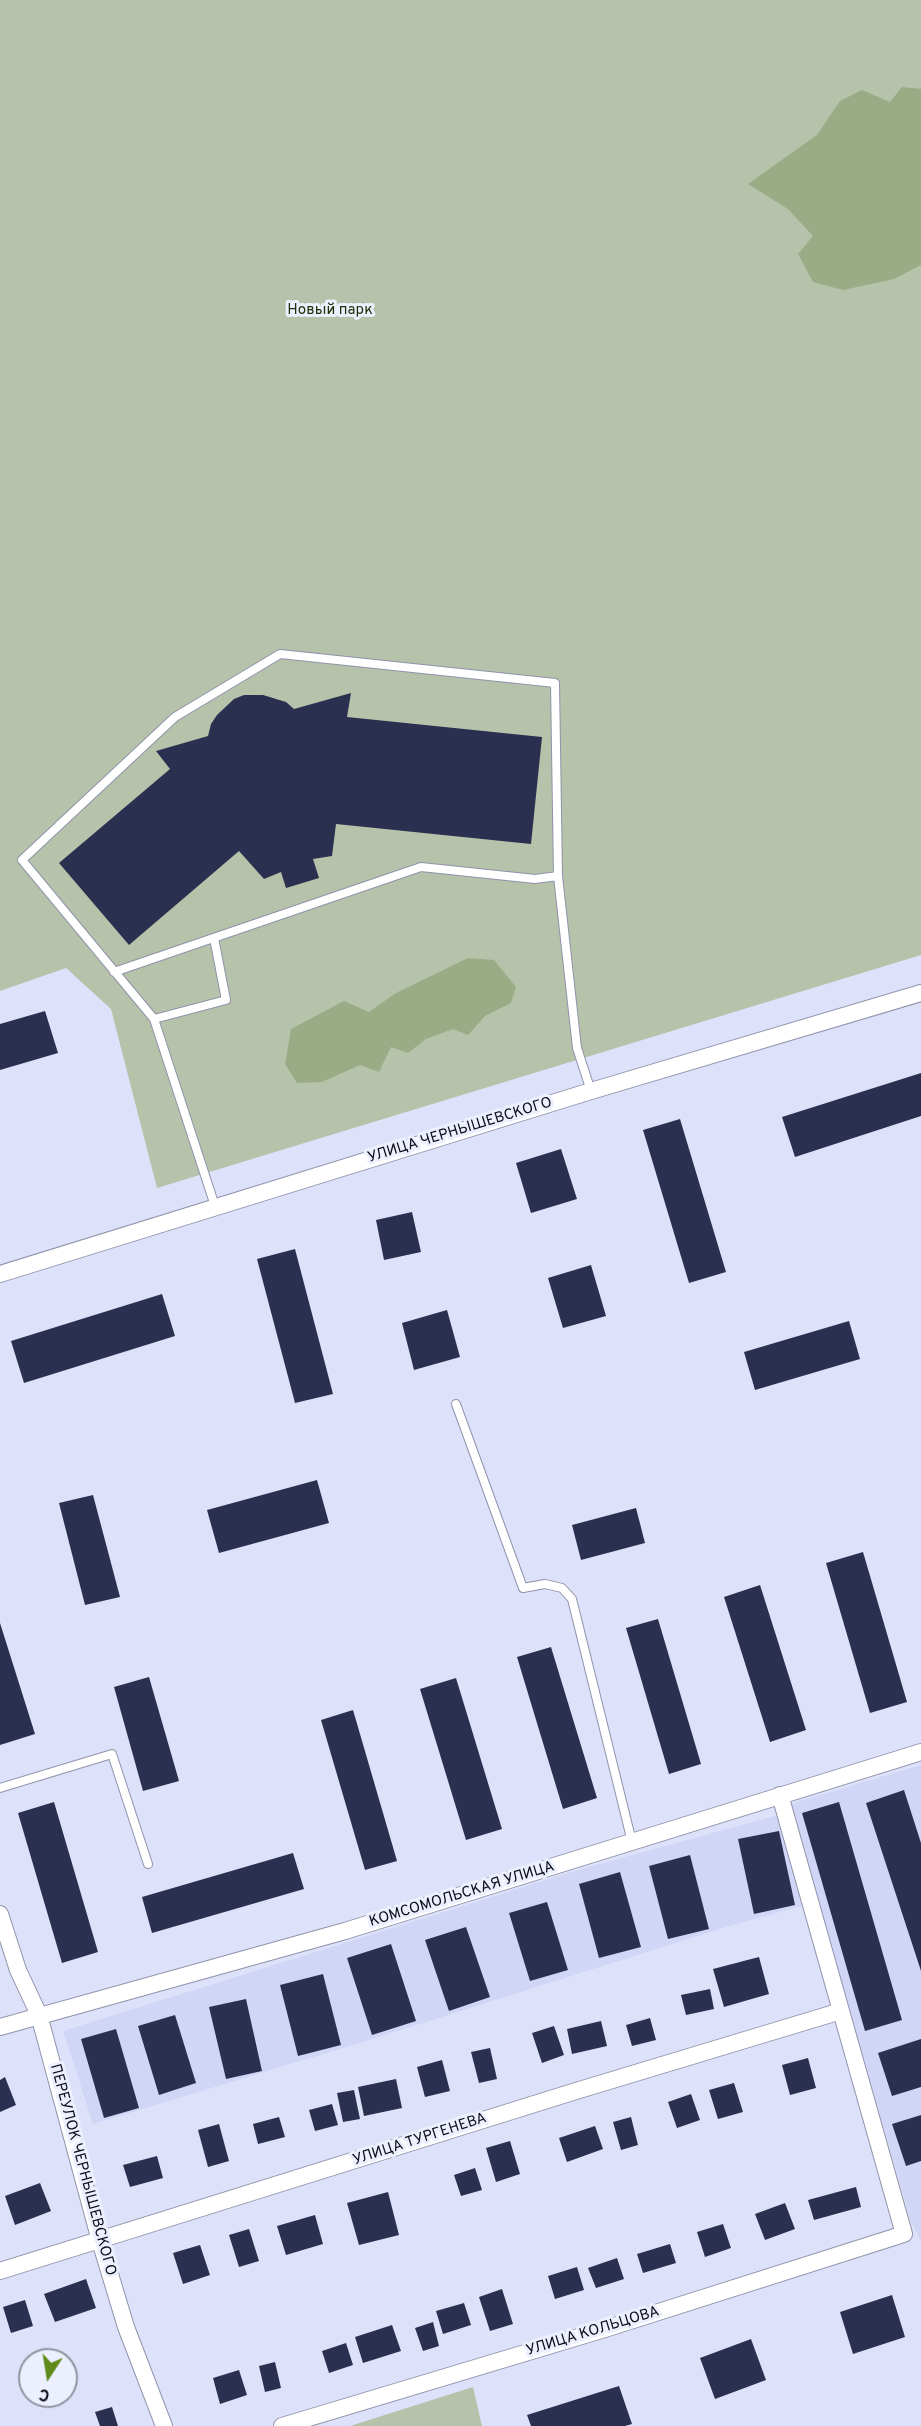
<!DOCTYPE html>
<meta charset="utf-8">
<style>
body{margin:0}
#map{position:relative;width:921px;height:2426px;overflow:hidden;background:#dde2fa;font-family:Overpass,sans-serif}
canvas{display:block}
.north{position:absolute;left:18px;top:2348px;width:60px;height:60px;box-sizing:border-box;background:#eceffe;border:2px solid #9295a0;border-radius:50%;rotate:192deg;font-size:16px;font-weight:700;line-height:24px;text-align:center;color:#0b0d14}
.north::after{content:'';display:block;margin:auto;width:21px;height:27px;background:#608b1a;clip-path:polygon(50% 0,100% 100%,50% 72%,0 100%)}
</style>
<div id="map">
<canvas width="921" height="2426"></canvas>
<div class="north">С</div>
</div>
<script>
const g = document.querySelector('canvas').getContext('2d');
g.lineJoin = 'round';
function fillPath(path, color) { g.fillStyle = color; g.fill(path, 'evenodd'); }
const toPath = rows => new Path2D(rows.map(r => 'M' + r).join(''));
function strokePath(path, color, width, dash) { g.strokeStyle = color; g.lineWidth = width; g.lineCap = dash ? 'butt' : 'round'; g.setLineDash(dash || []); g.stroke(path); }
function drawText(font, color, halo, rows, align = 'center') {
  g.font = font + ' Overpass,sans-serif'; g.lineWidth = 6; g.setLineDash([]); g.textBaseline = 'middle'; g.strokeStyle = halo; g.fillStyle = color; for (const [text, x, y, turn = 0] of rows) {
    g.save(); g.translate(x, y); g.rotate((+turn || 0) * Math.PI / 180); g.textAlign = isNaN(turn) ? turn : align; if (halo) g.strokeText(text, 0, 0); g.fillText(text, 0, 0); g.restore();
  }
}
fillPath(toPath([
 [921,1765,921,2240,911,2222,790,1804],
 [778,1815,802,1906,726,1927,363,2042,93,2124,63,2031,578,1870]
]), '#d1d6f6');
fillPath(toPath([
 [0,0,921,0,921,955,157,1188,111,1009,66,968,0,991],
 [473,2387,482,2426,349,2426,350,2426]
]), '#b6c2aa');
fillPath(toPath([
 [902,87,921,89,921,265,894,279,843,290,813,282,798,254,813,236,788,209,748,184,817,135,840,101,862,90,890,102],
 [468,958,494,960,516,987,511,1003,485,1016,468,1035,453,1029,426,1039,408,1053,391,1047,379,1072,360,1065,322,1082,297,1083,285,1064,291,1029,344,1001,369,1012,396,993]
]), '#99ac85');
fillPath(toPath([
 [351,693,347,717,542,737,531,844,336,824,332,856,313,859,319,878,286,888,281,872,264,879,239,851,129,945,59,863,170,769,156,751,208,736,211,724,217,715,234,699,244,695,263,695,286,702,294,709],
 [45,1011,58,1053,0,1070,0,1024],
 [921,1073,921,1116,795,1157,782,1117],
 [680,1119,726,1272,689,1283,643,1130],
 [561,1149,577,1199,531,1213,516,1163],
 [412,1212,421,1252,384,1260,376,1220],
 [295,1249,333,1394,295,1403,257,1259],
 [591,1265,606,1316,563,1328,548,1278],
 [162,1294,175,1336,24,1383,11,1341],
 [447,1310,460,1357,414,1370,402,1323],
 [849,1321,860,1359,755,1390,744,1352],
 [317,1480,329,1523,219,1553,207,1510],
 [93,1495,120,1597,85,1605,59,1503],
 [636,1508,645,1543,581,1560,572,1525],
 [863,1552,907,1702,870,1713,826,1563],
 [760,1585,806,1730,770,1742,724,1597],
 [658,1619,701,1764,669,1774,626,1628],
 [0,1623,35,1734,0,1745],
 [551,1647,597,1798,563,1809,517,1657],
 [149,1677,179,1781,143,1791,114,1687],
 [456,1678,502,1829,466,1840,420,1689],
 [353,1710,397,1861,365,1870,321,1720],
 [904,1790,921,1843,921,1971,866,1803],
 [54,1802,98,1952,62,1963,18,1813],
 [839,1802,902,2020,865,2031,802,1813],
 [779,1831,795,1905,754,1914,738,1839],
 [293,1853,304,1889,152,1933,142,1897],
 [690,1855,709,1929,668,1939,649,1866],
 [620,1872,641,1947,599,1958,579,1884],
 [547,1902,568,1970,530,1981,509,1913],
 [466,1927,490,1997,449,2011,425,1940],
 [391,1944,416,2021,372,2035,347,1958],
 [759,1957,769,1994,724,2007,713,1969],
 [323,1974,341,2045,298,2056,280,1985],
 [710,1989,714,2009,686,2015,681,1995],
 [246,1999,262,2071,226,2079,209,2007],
 [175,2015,196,2083,159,2095,138,2026],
 [650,2018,656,2040,632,2046,626,2025],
 [601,2021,607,2046,572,2054,567,2029],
 [554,2026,564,2055,542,2063,532,2033],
 [116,2029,139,2108,104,2118,81,2039],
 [921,2039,921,2087,892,2096,878,2053],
 [490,2048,497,2079,479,2083,471,2052],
 [808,2058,816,2088,790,2095,782,2065],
 [442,2060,450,2091,425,2097,417,2067],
 [5,2077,16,2105,0,2112,0,2080],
 [396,2079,402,2108,364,2116,358,2087],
 [734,2083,743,2112,718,2119,709,2090],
 [354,2090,360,2119,343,2122,337,2093],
 [691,2094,700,2120,677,2128,668,2102],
 [332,2104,338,2125,315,2131,309,2110],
 [921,2115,921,2161,906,2166,892,2124],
 [279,2117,285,2137,258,2144,253,2124],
 [631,2117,638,2145,621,2150,613,2122],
 [219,2124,229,2161,208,2167,198,2130],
 [595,2126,603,2149,567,2162,559,2138],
 [510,2141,520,2174,496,2182,486,2148],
 [157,2156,163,2178,130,2187,123,2165],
 [475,2168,482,2190,461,2196,454,2175],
 [40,2183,51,2211,15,2225,5,2196],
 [856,2187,861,2207,814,2220,808,2200],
 [388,2192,399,2235,359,2245,347,2203],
 [785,2203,795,2229,765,2240,755,2214],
 [315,2215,323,2244,286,2255,277,2226],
 [723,2224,731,2248,705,2257,697,2232],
 [249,2229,259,2261,239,2267,229,2235],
 [670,2244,676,2263,643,2273,637,2254],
 [200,2245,210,2275,183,2284,173,2253],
 [617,2258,624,2279,596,2288,588,2268],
 [577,2267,584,2290,555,2299,548,2276],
 [86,2279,96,2308,55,2322,44,2294],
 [502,2289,513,2324,490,2331,479,2297],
 [892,2295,905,2337,853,2354,840,2312],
 [25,2300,33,2326,11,2333,3,2307],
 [464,2303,471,2325,443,2334,436,2311],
 [433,2322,439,2346,423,2351,415,2328],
 [392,2325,401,2351,363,2363,355,2337],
 [751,2339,766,2380,715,2399,700,2358],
 [346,2343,353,2365,329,2373,322,2351],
 [275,2362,281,2388,265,2392,259,2366],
 [239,2370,247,2395,220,2404,213,2378],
 [619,2386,632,2424,625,2426,531,2426,527,2415],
 [112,2407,118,2426,100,2426,95,2412]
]), '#2c3050');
const lane = toPath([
 [114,972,421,867,535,879,558,876],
 [154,1019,226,1000,214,938],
 [215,1206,154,1019,22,860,175,717,280,654,555,683,558,876,577,1048,591,1091],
 [456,1404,523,1588,545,1584,562,1588,572,1599,632,1842],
 [0,1788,112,1754,148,1864]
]);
const street = toPath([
 [0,1274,591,1091,921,993],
 [0,1914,18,1970,39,2015,100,2241,126,2327,164,2426],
 [0,2027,345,1931,921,1752],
 [0,2271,576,2091,841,2011],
 [282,2426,605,2329,904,2234,780,1795]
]);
strokePath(lane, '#8f93aa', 10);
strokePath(street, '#8f93aa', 18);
strokePath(lane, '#fff', 8);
strokePath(street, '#fff', 16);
drawText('15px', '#203205', '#eceffe', [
 ["Новый парк",330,311]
]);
drawText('15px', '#0b0d14', '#eceffe', [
 ["УЛИЦА ЧЕРНЫШЕВСКОГО",460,1131,-17],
 ["КОМСОМОЛЬСКАЯ УЛИЦА",462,1895,-17],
 ["УЛИЦА ТУРГЕНЕВА",420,2140,-18],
 ["ПЕРЕУЛОК ЧЕРНЫШЕВСКОГО",82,2170,75],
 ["УЛИЦА КОЛЬЦОВА",593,2332,-17]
]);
</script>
